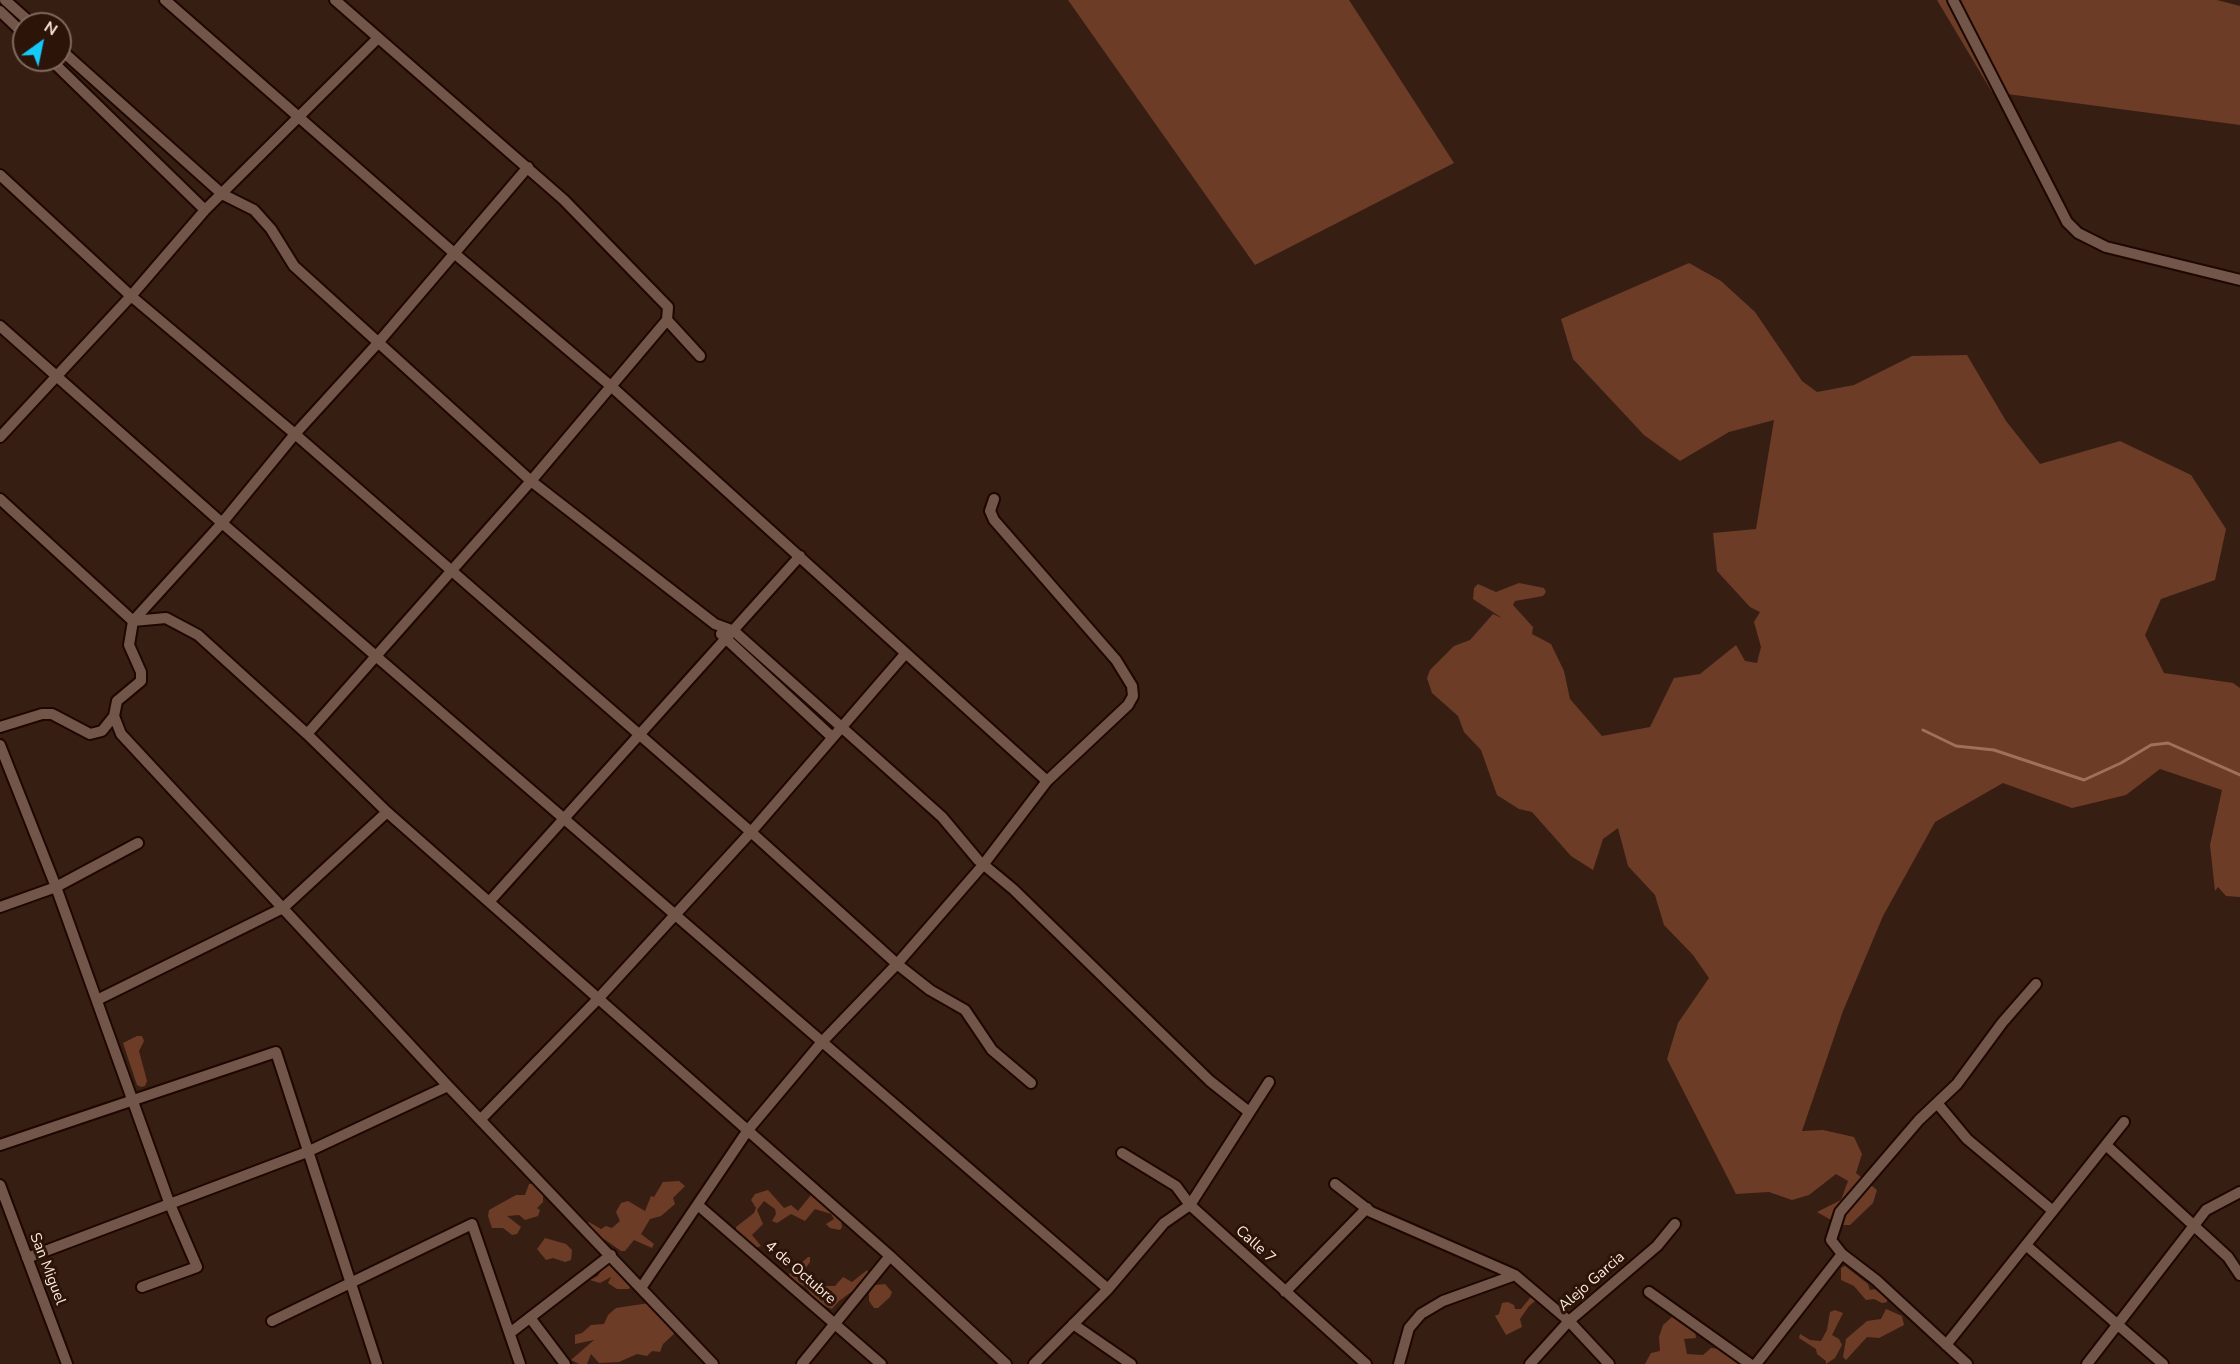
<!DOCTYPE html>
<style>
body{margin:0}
#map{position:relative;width:2240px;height:1364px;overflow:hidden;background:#371e13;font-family:"Nunito Sans",sans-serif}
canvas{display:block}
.north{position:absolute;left:12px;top:12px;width:60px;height:60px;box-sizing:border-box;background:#2c1409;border:2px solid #7f695f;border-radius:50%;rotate:33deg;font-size:16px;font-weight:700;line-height:24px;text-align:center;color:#fbe9e1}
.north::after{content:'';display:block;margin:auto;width:21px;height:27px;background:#13cafb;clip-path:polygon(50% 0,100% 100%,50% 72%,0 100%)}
</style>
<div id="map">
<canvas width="2240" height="1364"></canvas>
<div class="north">N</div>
</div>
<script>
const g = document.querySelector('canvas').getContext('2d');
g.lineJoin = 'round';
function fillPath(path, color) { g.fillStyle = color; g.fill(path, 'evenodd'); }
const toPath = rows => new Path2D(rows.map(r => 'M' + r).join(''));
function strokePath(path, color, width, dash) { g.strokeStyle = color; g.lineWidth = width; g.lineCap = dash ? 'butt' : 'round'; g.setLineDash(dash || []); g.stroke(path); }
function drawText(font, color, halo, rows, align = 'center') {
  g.font = font + ' "Nunito Sans",sans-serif'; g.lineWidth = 6; g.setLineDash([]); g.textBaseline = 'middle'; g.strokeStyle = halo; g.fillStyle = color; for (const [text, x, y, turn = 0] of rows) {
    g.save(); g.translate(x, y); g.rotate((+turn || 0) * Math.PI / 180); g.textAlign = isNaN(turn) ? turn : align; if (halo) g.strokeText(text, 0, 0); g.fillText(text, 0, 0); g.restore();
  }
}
fillPath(toPath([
 [1068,0,1349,0,1454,163,1255,265],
 [1937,0,2217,0,2240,6,2240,125,1992,92],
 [1689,263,1721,281,1755,312,1802,381,1817,392,1854,385,1912,356,1967,355,2006,421,2040,464,2120,441,2191,475,2226,529,2215,580,2161,599,2145,635,2164,673,2233,683,2240,688,2240,897,2226,896,2218,887,2215,891,2210,845,2222,790,2160,769,2126,795,2072,808,2003,783,1935,822,1883,916,1843,1011,1802,1131,1823,1130,1854,1137,1862,1154,1856,1173,1877,1190,1873,1203,1850,1225,1840,1225,1817,1212,1841,1200,1848,1181,1836,1174,1809,1195,1792,1200,1769,1192,1736,1194,1667,1059,1678,1023,1709,978,1693,955,1664,925,1655,895,1628,866,1618,828,1603,839,1593,870,1571,856,1532,812,1519,809,1497,795,1481,750,1464,732,1458,716,1432,693,1427,678,1430,670,1454,646,1470,640,1493,614,1502,618,1473,599,1474,588,1478,584,1496,592,1519,583,1544,588,1546,592,1543,596,1515,601,1513,605,1533,627,1532,634,1551,644,1564,671,1570,699,1602,736,1650,727,1674,678,1700,674,1736,645,1745,661,1757,663,1761,647,1754,622,1760,612,1750,607,1717,571,1713,533,1756,529,1774,420,1729,432,1680,461,1644,435,1573,359,1561,319],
 [137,1036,142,1036,144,1041,139,1051,147,1081,145,1086,141,1087,137,1085,123,1043],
 [679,1181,685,1186,673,1198,675,1204,661,1216,650,1219,641,1234,654,1244,652,1248,634,1240,625,1251,621,1251,604,1239,595,1239,585,1226,589,1222,601,1229,606,1226,612,1228,620,1221,616,1212,621,1203,628,1201,645,1211,651,1196,654,1197,663,1182],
 [529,1184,538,1184,543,1190,543,1202,537,1208,540,1210,538,1216,525,1220,519,1215,507,1216,521,1227,517,1234,512,1235,503,1228,492,1228,488,1216,489,1210,516,1195,525,1195],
 [768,1190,784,1208,791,1205,798,1211,811,1195,817,1196,841,1220,842,1227,840,1230,830,1228,826,1224,834,1219,831,1214,815,1209,805,1221,791,1214,777,1223,772,1221,776,1214,775,1209,764,1201,757,1210,763,1224,752,1235,761,1246,756,1248,736,1231,736,1227,754,1213,756,1208,751,1200,755,1194],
 [545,1238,566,1244,572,1250,571,1260,565,1262,553,1258,546,1260,537,1249],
 [808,1257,810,1257,810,1262,802,1273,814,1281,815,1286,835,1286,843,1277,852,1282,867,1270,869,1274,865,1282,839,1301,832,1309,816,1302,806,1287,791,1280,789,1274],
 [611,1262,633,1281,629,1289,617,1289,608,1283,611,1277,600,1283,590,1280,598,1276,603,1266],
 [1845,1266,1868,1284,1870,1290,1875,1289,1887,1299,1887,1302,1882,1303,1874,1299,1866,1300,1854,1286,1841,1280,1841,1268],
 [885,1284,892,1292,890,1297,878,1308,874,1308,869,1301,869,1293,875,1285],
 [1534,1293,1543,1302,1541,1305,1535,1301,1529,1306,1520,1319,1522,1327,1506,1335,1495,1316,1499,1314,1502,1303,1508,1302,1514,1305,1515,1309,1521,1309],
 [649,1303,652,1309,670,1324,674,1334,663,1344,660,1352,652,1351,647,1356,637,1354,619,1362,599,1363,591,1354,587,1364,579,1364,571,1360,594,1340,575,1344,575,1335,582,1333,591,1325,604,1324,608,1315,616,1308],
 [1886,1309,1902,1316,1904,1325,1879,1338,1867,1337,1846,1360,1843,1357,1846,1339,1867,1321,1881,1319],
 [1835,1310,1843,1313,1832,1335,1839,1339,1842,1345,1835,1358,1826,1364,1826,1361,1817,1354,1816,1349,1799,1338,1800,1334,1810,1340,1821,1341,1827,1330,1830,1312],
 [1672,1317,1695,1332,1696,1338,1684,1339,1687,1354,1703,1355,1711,1348,1720,1349,1741,1361,1740,1364,1645,1364,1651,1353,1660,1351,1659,1337,1663,1325]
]), '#6c3c27');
strokePath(toPath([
 [1923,730,1956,746,1994,750,2084,780,2121,763,2151,745,2168,743,2240,775]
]), '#a26f58', 3);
const minor = toPath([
 [5,0,32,24],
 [165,0,454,253,612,387,1047,781],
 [335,0,564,200,668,307,667,320,700,356],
 [1953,0,2067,222,2078,233,2106,247,2240,280],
 [0,11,24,34],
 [60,49,222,194,254,210,271,229,294,266,531,481,307,734],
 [51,60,205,210],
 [528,167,377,344,295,434,222,523,133,621,129,645,141,672,141,681,117,701,114,716,121,734,448,1086,713,1364],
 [0,175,131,296,295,434,751,832,897,964,930,990,965,1010,992,1050,1031,1083],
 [667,320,531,481,715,624,734,631,942,817,978,860,1013,889,1210,1081,1249,1112],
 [0,326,222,523,1108,1289],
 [0,437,131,296,205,210,378,38],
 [0,499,133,621,166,618,198,635,307,734,387,812,890,1256,1006,1364],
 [721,634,832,737],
 [0,727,42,714,52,714,90,734,102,731,114,716],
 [0,745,56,887,169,1202,197,1267,142,1287],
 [489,902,800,556],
 [0,907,56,887,138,843],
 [97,1000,283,908,387,812],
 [1937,1103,1967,1139,2053,1211],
 [481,1119,597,1000,751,832,905,654],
 [0,1145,276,1052,377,1364],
 [2106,1145,2228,1257,2240,1275],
 [1122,1153,1176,1186,1190,1205,1366,1364],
 [1335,1184,1371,1212,1515,1275,1569,1321,1609,1364],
 [0,1185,67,1364],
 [699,1206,881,1364],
 [2027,1246,2163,1364],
 [27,1258,307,1152,448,1086],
 [641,1288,748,1130,821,1043,897,964,983,865,1047,781,1128,705,1133,696,1132,686,1116,660,994,520,990,511,994,499],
 [1285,1292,1367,1208],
 [1649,1292,1750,1364],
 [531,1319,565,1364],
 [272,1321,472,1224,520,1364],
 [1073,1324,1131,1364],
 [510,1333,611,1255],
 [1946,1345,2124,1122],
 [802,1364,890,1256],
 [1034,1364,1108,1289,1164,1223,1190,1205,1269,1082],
 [1399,1364,1409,1328,1421,1314,1443,1301,1515,1275],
 [1530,1364,1569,1321,1657,1246,1675,1224],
 [1756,1364,1842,1254],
 [1967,1364,1876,1280,1842,1254,1831,1240,1840,1212,1919,1120,1957,1084,2002,1023,2036,984],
 [2087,1364,2206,1210,2240,1192]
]);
strokePath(minor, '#1d0701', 14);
strokePath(minor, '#73564a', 10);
drawText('15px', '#fbe9e1', '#2c1409', [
 ["Calle 7",1255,1245,42],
 ["San Miguel",47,1269,69],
 ["4 de Octubre",800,1273,41],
 ["Alejo Garcia",1592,1282,-41]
]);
</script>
